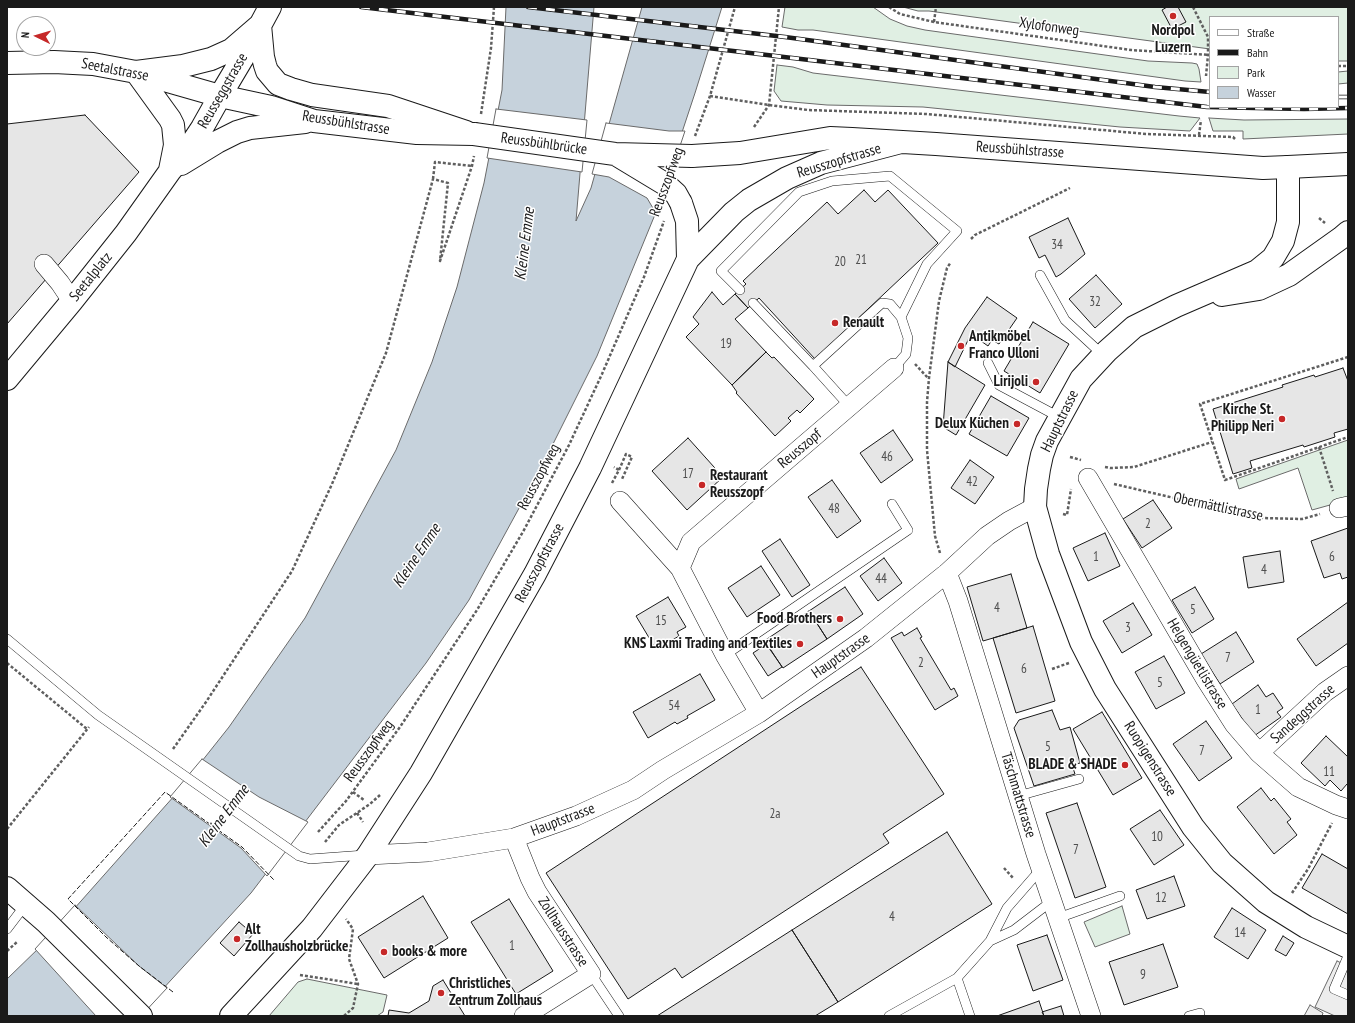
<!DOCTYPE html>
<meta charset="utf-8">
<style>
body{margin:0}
#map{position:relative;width:1355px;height:1023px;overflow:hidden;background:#fff;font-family:"PT Sans Narrow",sans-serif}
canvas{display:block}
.frame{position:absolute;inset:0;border:8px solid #1a1a1a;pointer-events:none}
.legend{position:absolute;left:1209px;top:16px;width:130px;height:92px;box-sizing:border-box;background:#fff;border:1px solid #a3a3a3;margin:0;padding:5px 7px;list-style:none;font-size:12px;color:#1a1a1a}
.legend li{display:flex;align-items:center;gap:8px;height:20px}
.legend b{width:20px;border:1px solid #a3a3a3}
.north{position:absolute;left:16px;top:16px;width:40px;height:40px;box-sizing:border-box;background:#fff;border:1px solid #a3a3a3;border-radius:50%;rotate:275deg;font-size:11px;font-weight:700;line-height:16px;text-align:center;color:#1a1a1a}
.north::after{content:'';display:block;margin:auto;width:14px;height:18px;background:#c62828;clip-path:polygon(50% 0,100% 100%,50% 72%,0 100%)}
</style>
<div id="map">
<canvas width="1355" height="1023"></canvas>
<div class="frame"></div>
<ul class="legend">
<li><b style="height:5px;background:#fff"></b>Straße</li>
<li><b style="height:5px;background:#1a1a1a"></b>Bahn</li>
<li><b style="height:11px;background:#e0efe3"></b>Park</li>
<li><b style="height:11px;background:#c6d2dc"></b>Wasser</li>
</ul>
<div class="north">N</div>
</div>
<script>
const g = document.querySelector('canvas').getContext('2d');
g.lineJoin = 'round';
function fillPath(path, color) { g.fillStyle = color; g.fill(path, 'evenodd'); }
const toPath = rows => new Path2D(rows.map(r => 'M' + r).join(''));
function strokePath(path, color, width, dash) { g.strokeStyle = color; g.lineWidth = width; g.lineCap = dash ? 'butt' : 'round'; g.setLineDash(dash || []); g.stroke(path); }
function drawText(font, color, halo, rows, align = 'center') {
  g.font = font + ' "PT Sans Narrow",sans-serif'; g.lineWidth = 3; g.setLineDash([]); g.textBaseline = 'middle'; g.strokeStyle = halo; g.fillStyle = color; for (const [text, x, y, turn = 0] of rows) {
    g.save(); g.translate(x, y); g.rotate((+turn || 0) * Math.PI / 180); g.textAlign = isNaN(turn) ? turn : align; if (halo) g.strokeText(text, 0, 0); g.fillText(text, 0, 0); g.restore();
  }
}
const green = toPath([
 [785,7,873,7,890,19,907,26,925,30,1148,61,1192,63,1197,64,1199,69,1201,82,1185,81,813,30,798,30,782,27,785,7],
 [903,7,1348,7,1348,61,1338,61,1338,17,1210,17,1210,49,929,11,918,11,903,7],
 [777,65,793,67,813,73,1179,116,1200,118,1190,131,1120,127,923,107,827,105,781,101,774,91,777,65],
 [1348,71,1348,83,1338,84,1338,72,1348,71],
 [1209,118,1244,120,1348,119,1348,134,1243,139,1243,131,1213,131,1209,118],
 [1348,440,1348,500,1312,510,1298,468,1239,489,1236,479,1348,440],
 [1122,906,1130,934,1095,947,1084,922,1122,906],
 [307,979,387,995,383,1012,377,1016,269,1016,298,982,307,979]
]);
fillPath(green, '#e0efe3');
strokePath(green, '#6a6a6a', 1);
const parking = toPath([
 [1337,961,1348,966,1348,1016,1335,1016,1315,1007,1337,961],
 [1310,1005,1323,1013,1322,1016,1304,1016,1310,1005]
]);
fillPath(parking, '#ededed');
strokePath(parking, '#6a6a6a', 1);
const water = toPath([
 [506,7,594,7,576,221,591,188,642,7,722,7,695,93,654,217,597,356,542,466,469,600,426,663,251,893,138,1016,7,1016,7,979,42,945,175,795,229,727,305,618,396,450,432,362,457,287,484,183,502,90,506,7]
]);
fillPath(water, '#c6d2dc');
strokePath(water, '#6a6a6a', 1);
const pier = toPath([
 [496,109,587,120,582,172,487,158,496,109],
 [606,123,669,131,685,131,657,215,647,198,609,177,592,174,606,123],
 [202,759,259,797,308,822,267,876,241,848,170,797,202,759],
 [75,905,139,966,167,988,141,1016,96,1016,35,949,75,905]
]);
fillPath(pier, '#fff');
strokePath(pier, '#6a6a6a', 1);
const building = toPath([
 [1167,7,1178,7,1186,22,1172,29,1162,10,1167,7],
 [85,115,139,172,7,324,7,124,85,115],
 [864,190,875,202,888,190,938,243,815,359,759,298,748,308,735,294,746,284,743,281,827,202,838,214,864,190],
 [1068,218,1085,254,1061,274,1056,277,1045,255,1039,258,1029,237,1068,218],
 [1096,275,1122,304,1095,328,1069,299,1096,275],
 [712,292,723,305,735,294,748,308,735,319,766,352,732,385,686,337,699,324,693,317,712,292],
 [987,297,1017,318,999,344,992,340,988,346,971,334,955,367,948,362,965,328,987,297],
 [1033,322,1069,344,1040,393,1004,371,1033,322],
 [766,352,772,358,774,357,814,399,800,413,797,410,788,418,791,421,775,436,736,393,737,392,732,385,766,352],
 [948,362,985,385,956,435,943,427,948,362],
 [1343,368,1348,381,1348,429,1334,433,1335,437,1304,447,1303,445,1250,461,1252,468,1233,474,1213,409,1283,387,1282,385,1314,375,1315,377,1343,368],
 [991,396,1029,418,1007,456,969,434,991,396],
 [893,430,913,460,881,483,860,453,893,430],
 [688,438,723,477,687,510,652,471,688,438],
 [970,460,994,477,975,504,951,488,970,460],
 [832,480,861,521,837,538,808,497,832,480],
 [1153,500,1172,528,1142,548,1123,519,1153,500],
 [1348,528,1348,577,1342,579,1340,573,1324,578,1311,541,1348,528],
 [1105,533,1120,566,1088,581,1073,548,1105,533],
 [780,539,810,585,792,597,762,551,780,539],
 [1280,551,1284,582,1248,588,1243,557,1280,551],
 [884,558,902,583,878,601,860,576,884,558],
 [761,566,780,595,747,617,728,588,761,566],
 [1011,574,1027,628,983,641,967,587,1011,574],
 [845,587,863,614,827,639,809,611,845,587],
 [1195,587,1214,619,1192,633,1172,600,1195,587],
 [668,597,686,627,677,632,679,636,664,645,662,641,654,646,636,616,668,597],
 [1348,602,1348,643,1316,666,1297,639,1348,602],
 [1133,603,1152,635,1122,653,1103,621,1133,603],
 [809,611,827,639,783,668,764,641,809,611],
 [1033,626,1055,701,1016,713,993,638,1033,626],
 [917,628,922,637,920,638,951,690,954,688,958,696,935,710,891,638,902,632,904,636,917,628],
 [1236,632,1254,662,1220,684,1201,654,1236,632],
 [767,644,782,667,768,676,753,653,767,644],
 [1164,656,1185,693,1156,709,1135,672,1164,656],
 [861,667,944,794,883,834,889,843,682,978,675,968,628,999,546,873,861,667],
 [700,674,715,700,687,716,688,718,677,724,675,722,648,738,633,712,700,674],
 [1258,685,1266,697,1273,693,1283,708,1277,712,1281,717,1254,736,1232,704,1258,685],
 [1052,710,1060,730,1070,727,1080,763,1072,765,1075,774,1034,786,1014,728,1019,720,1052,710],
 [1102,712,1142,778,1113,795,1073,729,1102,712],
 [1206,721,1232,758,1199,781,1173,744,1206,721],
 [1326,736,1348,757,1348,785,1347,784,1341,791,1330,780,1325,786,1301,763,1326,736],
 [1261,788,1271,801,1274,798,1291,819,1287,822,1297,835,1274,854,1237,807,1261,788],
 [1077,803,1106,887,1075,898,1046,813,1077,803],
 [1160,810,1184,845,1154,865,1130,829,1160,810],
 [947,832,992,904,838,1002,792,930,947,832],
 [1322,854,1348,869,1348,914,1302,888,1322,854],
 [1174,876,1185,906,1147,919,1136,890,1174,876],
 [423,896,448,938,384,978,358,937,423,896],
 [509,899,553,971,516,994,471,922,509,899],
 [1232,908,1266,930,1248,959,1214,937,1232,908],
 [239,922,253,934,234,956,220,943,239,922],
 [792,930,838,1002,815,1016,657,1016,792,930],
 [1047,935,1063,980,1033,991,1017,945,1047,935],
 [1283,936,1294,943,1286,956,1275,950,1283,936],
 [1163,944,1178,987,1124,1005,1109,962,1163,944],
 [443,980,465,1016,388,1016,389,1010,409,1013,429,1001,433,986,443,980],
 [1039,1001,1044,1016,997,1016,1039,1001],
 [1061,1006,1064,1016,1044,1016,1042,1012,1061,1006]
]);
fillPath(building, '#e6e6e6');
strokePath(building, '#1a1a1a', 1);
const lane = toPath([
 [1040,275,1065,320,1103,355],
 [740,290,721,271,799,192,832,181,890,176,957,231,927,264,901,317],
 [753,303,813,366,850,407],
 [988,363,999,385,1059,417],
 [813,366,882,303,890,304,901,317,908,338,906,354,894,368],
 [7,639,98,715,299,856,310,859,365,855],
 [725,655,908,530,892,504],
 [1018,796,1079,779],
 [1058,918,1120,896],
 [7,929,26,904],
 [990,941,1014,930,1052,901],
 [1348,956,1334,989,1348,995],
 [591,974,619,1016],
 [957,978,970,1016],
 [889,1016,957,978,990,941,1007,908,1041,869],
 [1189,1016,1200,1013]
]);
const street = toPath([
 [44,264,60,283,72,301],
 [1088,478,1206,680,1234,724,1259,753,1298,787,1336,805,1348,809],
 [620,501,680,568,725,655,759,713],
 [1339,508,1348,506],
 [680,568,691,542,894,368],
 [947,573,958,601,1036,854,1091,1016],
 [1259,753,1325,692,1348,676],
 [514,838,530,878,537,892,591,974,524,1016],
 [368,855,428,852,514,838,576,816,633,790,663,770,759,713,866,638,947,573,987,536,1009,521,1035,507]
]);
const secondary = toPath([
 [260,25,263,57,265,65,267,71,278,84,291,89,312,95,388,106,466,132],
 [136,72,183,66,211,59,231,50,260,25],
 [220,96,242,59,270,7],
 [1288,167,1288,222,1283,241,1273,258,1257,271,1176,306,1134,327,1107,351,1081,379,1047,441,1042,455,1039,469,1036,489,1035,507,1048,554,1081,642,1105,689,1193,827,1222,863,1266,902,1306,927,1348,947],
 [1222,295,1259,289,1289,275,1341,238,1348,232]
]);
const primary = toPath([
 [7,63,54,62,93,64,136,72,220,96,271,107,314,121,417,133,474,134],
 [136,72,170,119,173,125,175,145,170,170],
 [692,156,740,153,830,138,852,139,936,144,1263,168,1288,167,1348,164],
 [181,164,217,142,237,132,250,128,305,122],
 [681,203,687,221,688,259],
 [7,379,72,301,126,233,170,171,186,152,202,128,220,96],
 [7,888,46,922,141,1016],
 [231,1016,312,928,368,855,421,773,535,574,590,468,688,259,734,212,749,200,787,178,821,163,901,142]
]);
strokePath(lane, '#1a1a1a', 10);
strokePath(street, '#1a1a1a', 20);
strokePath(secondary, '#1a1a1a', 24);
strokePath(primary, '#1a1a1a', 24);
strokePath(toPath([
 [889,7,900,14,934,22,1131,50,1210,55],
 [1193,7,1208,37,1208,55,1206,76],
 [934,22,936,7],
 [1338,66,1348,66],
 [710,96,769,105,808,110,927,114,1146,134,1233,137,1235,139],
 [481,114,491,48,494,7],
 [754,127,769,105,779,7],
 [1199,135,1201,120],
 [695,136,710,96,735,7],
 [433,179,435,162,472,166],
 [1319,218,1325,223],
 [971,239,975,235,1070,188],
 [1348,357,1200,404,1225,480,1348,437],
 [915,364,928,378],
 [1319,447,1333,491],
 [1070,457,1081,460],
 [1105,467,1110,468,1134,467,1212,442],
 [619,470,626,454,632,457,622,479],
 [612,483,619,470,614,467],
 [1114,484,1260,518,1302,519,1320,514],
 [1063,514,1067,515,1071,489],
 [940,553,935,536,927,450,927,402,929,378,939,301,947,268,951,262],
 [7,663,87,729],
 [1052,669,1069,663],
 [173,749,206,702,292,571,332,484,386,353,433,179,448,183,440,261,472,166,474,156],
 [353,792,364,800],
 [357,813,363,822],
 [7,829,89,727],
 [318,832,346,801,400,727,477,610,524,530,569,445,602,374,644,277,664,221],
 [325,842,339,825,370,804,380,795],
 [1004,868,1013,878],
 [1292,893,1308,869,1332,823],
 [7,951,17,942],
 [300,975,358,984],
 [344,1016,353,1008,358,984,349,959,353,929,346,919]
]), '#5f5f5f', 2.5, [3, 2]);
strokePath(lane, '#fff', 9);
strokePath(street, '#fff', 19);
strokePath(secondary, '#fff', 22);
strokePath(primary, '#fff', 22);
const rail = toPath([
 [361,7,1207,107,1304,109,1348,108],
 [528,7,785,37,1155,87,1210,92],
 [1338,97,1348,97]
]);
strokePath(rail, '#1a1a1a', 4.5);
strokePath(rail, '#fff', 3, [9]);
const primaryBridge = toPath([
 [474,134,615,154,692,156],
 [617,155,665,184,676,194,681,203]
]);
strokePath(primaryBridge, '#1a1a1a', 24, []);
strokePath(primaryBridge, '#fff', 22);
strokePath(toPath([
 [173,992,139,966,106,937,68,899,165,792,242,847,274,880]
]), '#1a1a1a', 1, [5, 2]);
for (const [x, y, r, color] of [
 [1173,16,4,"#c62828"],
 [835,323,4,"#c62828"],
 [961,346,4,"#c62828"],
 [1036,382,4,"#c62828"],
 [1282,419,4,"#c62828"],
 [1017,424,4,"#c62828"],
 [702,485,4,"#c62828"],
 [840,619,4,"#c62828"],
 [800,644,4,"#c62828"],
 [1125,765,4,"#c62828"],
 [237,939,4,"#c62828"],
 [384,952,4,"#c62828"],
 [441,993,4,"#c62828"]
]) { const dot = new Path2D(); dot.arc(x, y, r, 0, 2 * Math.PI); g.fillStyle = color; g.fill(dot); strokePath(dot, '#fff', 1.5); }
drawText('13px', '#4d4d4d', null, [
 ["34",1057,245],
 ["21",861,260],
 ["20",840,262],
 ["32",1095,302],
 ["19",726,344],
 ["46",887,457],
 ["17",688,474],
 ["42",972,482],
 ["48",834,509],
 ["2",1148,524],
 ["1",1096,557],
 ["6",1332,557],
 ["4",1264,570],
 ["44",881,579],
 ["4",997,608],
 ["5",1193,610],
 ["15",661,621],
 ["3",1128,628],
 ["7",1228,658],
 ["2",921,663],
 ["6",1024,669],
 ["5",1160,683],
 ["54",674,706],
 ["1",1258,710],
 ["5",1048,747],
 ["7",1202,751],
 ["11",1329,772],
 ["2a",775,814],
 ["10",1157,837],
 ["7",1076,850],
 ["12",1161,898],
 ["4",892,917],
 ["14",1240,933],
 ["1",512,946],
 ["9",1143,975]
]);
drawText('15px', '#1a1a1a', '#fff', [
 ["Xylofonweg",1049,27,8],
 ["Seetalstrasse",115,70,11],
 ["Reusseggstrasse",223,91,-60],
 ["Reussbühlstrasse",346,123,9],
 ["Reussbühlbrücke",544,144,8],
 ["Reussbühlstrasse",1020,150,4],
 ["Reusszopfstrasse",839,161,-17],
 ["Reusszopfweg",667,182,-70],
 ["Seetalplatz",91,277,-51],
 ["Hauptstrasse",1060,421,-64],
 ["Reusszopf",800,449,-40],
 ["Reusszopfweg",539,477,-62],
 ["Obermättlistrasse",1218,507,12],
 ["Reusszopfstrasse",540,563,-62],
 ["Hauptstrasse",841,656,-35],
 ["Helgengüetlistrasse",1197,664,59],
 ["Sandeggstrasse",1303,714,-42],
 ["Reusszopfweg",369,751,-54],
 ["Ruopigenstrasse",1150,759,58],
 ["Täschmattstrasse",1018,795,73],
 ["Hauptstrasse",563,820,-21],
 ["Zollhausstrasse",563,932,57]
]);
drawText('bold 15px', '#1a1a1a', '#fff', [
 ["Nordpol",1173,31,"center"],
 ["Luzern",1173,48,"center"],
 ["Renault",843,323],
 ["Antikmöbel",969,337],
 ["Franco Ulloni",969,354],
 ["Lirijoli",1028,382,"right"],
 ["Kirche St.",1274,410,"right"],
 ["Philipp Neri",1274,427,"right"],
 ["Delux Küchen",1009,424,"right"],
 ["Restaurant",710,476],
 ["Reusszopf",710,493],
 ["Food Brothers",832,619,"right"],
 ["KNS Laxmi Trading and Textiles",792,644,"right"],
 ["BLADE & SHADE",1117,765,"right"],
 ["Alt",245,930],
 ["Zollhausholzbrücke",245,947],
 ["books & more",392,952],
 ["Christliches",449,984],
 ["Zentrum Zollhaus",449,1001]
], 'left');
drawText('italic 16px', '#1a1a1a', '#fff', [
 ["Kleine Emme",525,244,-83],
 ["Kleine Emme",417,556,-56],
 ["Kleine Emme",224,816,-53]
]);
</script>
